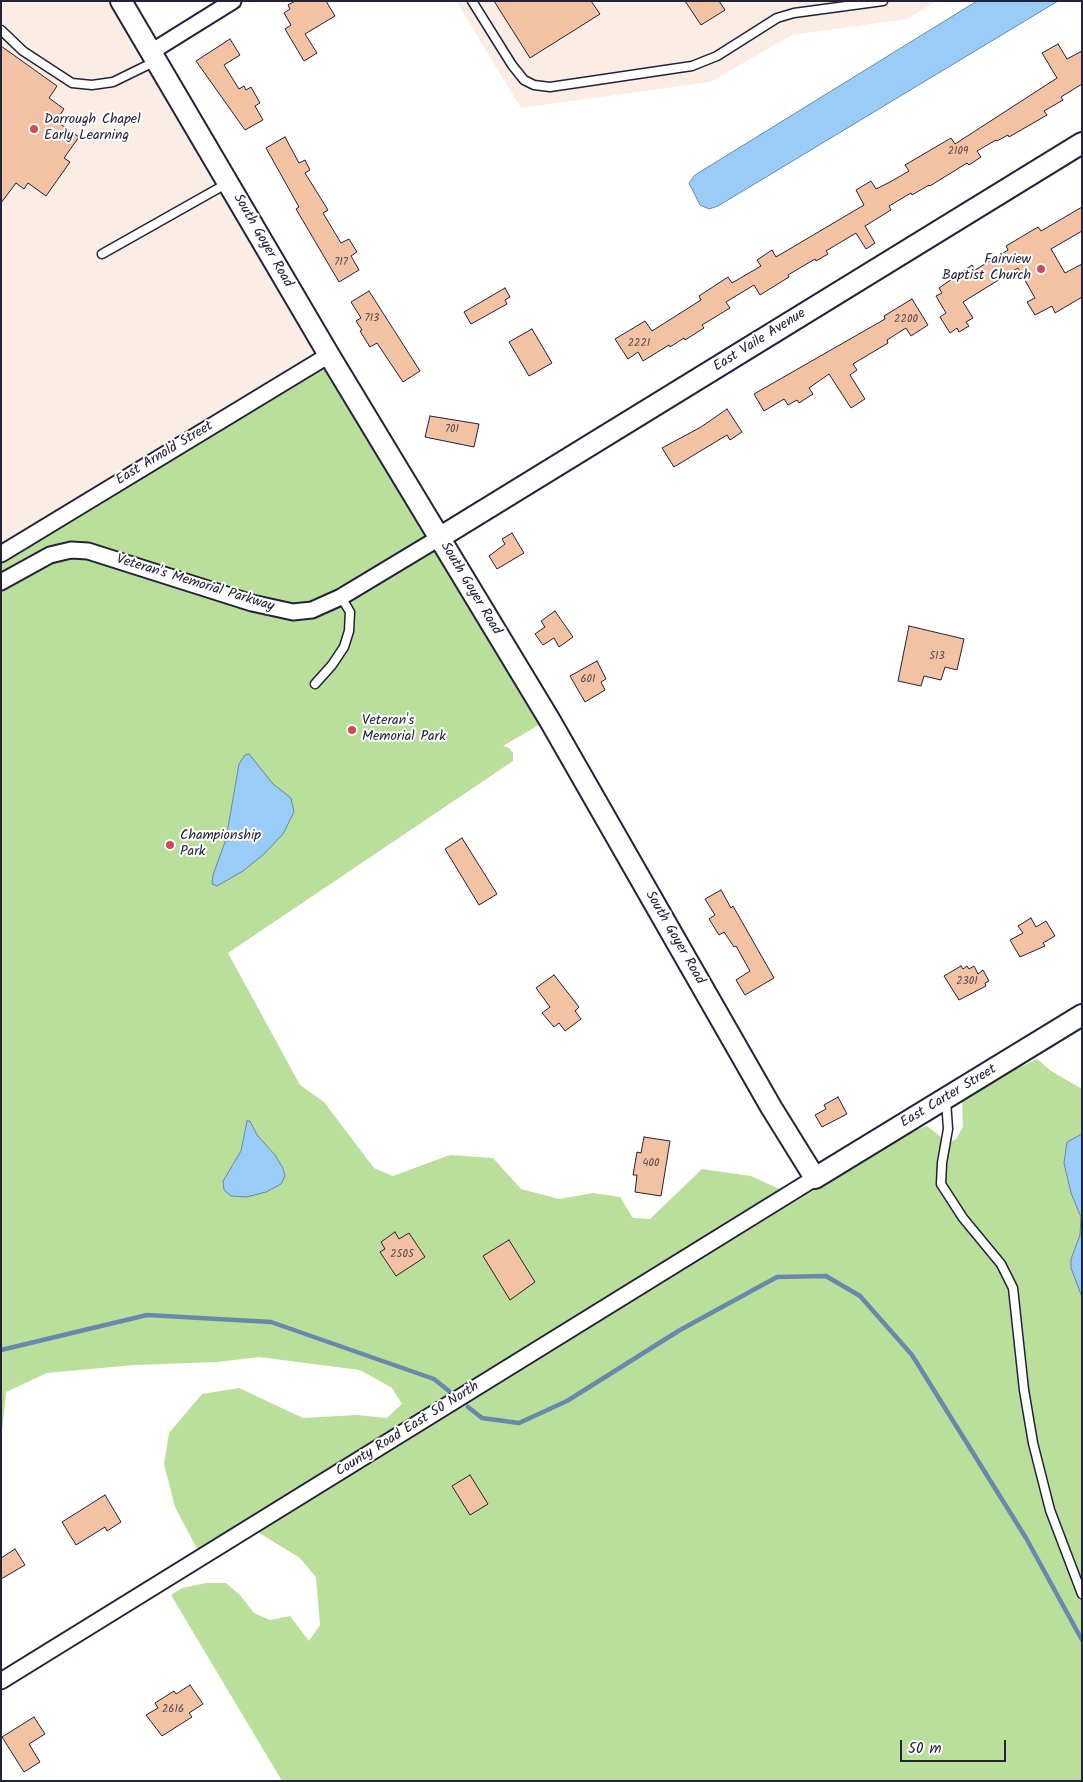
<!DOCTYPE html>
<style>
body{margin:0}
#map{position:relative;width:1083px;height:1782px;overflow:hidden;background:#fff;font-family:Kalam,sans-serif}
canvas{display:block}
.frame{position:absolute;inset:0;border:2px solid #22223b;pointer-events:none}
.scale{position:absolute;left:900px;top:1740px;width:106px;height:22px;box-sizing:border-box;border:2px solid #22223b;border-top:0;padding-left:6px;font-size:15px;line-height:18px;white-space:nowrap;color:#22223b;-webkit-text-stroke:4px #fff;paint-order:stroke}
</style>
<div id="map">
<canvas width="1083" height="1782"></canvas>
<div class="frame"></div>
<div class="scale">50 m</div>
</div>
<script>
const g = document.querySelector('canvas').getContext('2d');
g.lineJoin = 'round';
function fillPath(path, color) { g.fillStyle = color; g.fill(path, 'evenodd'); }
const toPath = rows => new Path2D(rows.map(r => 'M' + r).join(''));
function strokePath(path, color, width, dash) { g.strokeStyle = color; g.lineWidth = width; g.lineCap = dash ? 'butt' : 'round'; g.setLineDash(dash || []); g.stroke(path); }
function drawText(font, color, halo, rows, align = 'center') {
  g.font = font + ' Kalam,sans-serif'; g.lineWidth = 4; g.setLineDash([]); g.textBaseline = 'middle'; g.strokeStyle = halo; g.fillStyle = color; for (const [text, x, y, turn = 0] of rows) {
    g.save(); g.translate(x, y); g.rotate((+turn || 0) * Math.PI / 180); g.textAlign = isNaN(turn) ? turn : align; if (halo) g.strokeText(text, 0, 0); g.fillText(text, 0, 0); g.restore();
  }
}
fillPath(toPath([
 [1,1,121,1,329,355,1,554],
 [456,1,937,1,907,19,792,35,710,82,521,108]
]), '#fbede3');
fillPath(toPath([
 [329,355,549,719,503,746,509,748,513,753,513,761,228,953,300,1085,324,1102,374,1168,393,1176,450,1155,493,1158,521,1189,559,1199,593,1193,620,1197,633,1218,650,1219,702,1169,751,1176,790,1194,202,1558,175,1507,164,1464,169,1433,202,1394,239,1388,303,1418,357,1415,387,1418,402,1404,392,1388,360,1370,259,1357,218,1362,134,1365,47,1373,6,1392,1,1442,1,554],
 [1037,1059,1051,1071,1082,1089,1082,1781,282,1781,171,1595,182,1588,206,1583,226,1583,240,1595,254,1613,270,1620,290,1616,309,1641,320,1625,316,1577,300,1558,256,1531,906,1134,927,1126,949,1143,956,1139,963,1127,962,1101,989,1082]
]), '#b9df9a');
const water = toPath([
 [977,1,1058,1,718,206,709,209,700,205,689,183,695,175,977,1],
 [249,754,273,784,291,798,294,812,283,834,263,855,243,871,217,886,212,884,213,875,226,839,239,764,245,755,249,754],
 [247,1121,250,1121,257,1135,275,1155,283,1168,285,1176,281,1184,266,1192,247,1197,231,1196,224,1190,223,1181,241,1151,247,1121],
 [1082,1134,1082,1297,1071,1268,1071,1259,1080,1235,1081,1217,1071,1193,1064,1163,1067,1142,1082,1134]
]);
fillPath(water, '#99ccf6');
strokePath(water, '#6988ab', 1);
strokePath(toPath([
 [1,1350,147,1315,271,1322,434,1379,449,1391],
 [468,1407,482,1418,519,1423,567,1401,680,1330,777,1277,826,1276,860,1296,912,1355,1026,1538,1082,1640]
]), '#6988ab', 4.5);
const building = toPath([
 [295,1,326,1,335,16,305,34,317,53,304,61,285,29,291,25,284,13,290,9,288,5,295,1],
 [494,1,591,1,600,14,530,58,494,1],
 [685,1,719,1,725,10,701,25,685,1],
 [230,39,240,55,224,65,239,89,244,86,246,90,251,87,260,103,255,106,263,120,245,130,196,61,230,39],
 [1058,44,1067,59,1082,51,1082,84,1061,97,1063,100,1044,111,1047,115,1009,137,1008,135,997,141,996,140,977,151,981,157,969,165,967,163,930,186,929,185,912,195,911,193,889,206,891,210,865,226,875,243,866,249,856,233,826,251,828,254,816,261,815,259,788,275,789,277,760,295,754,285,726,302,730,308,702,325,704,328,685,340,684,338,670,347,669,345,643,361,638,352,628,359,615,339,645,321,652,331,701,300,699,296,728,277,732,283,761,266,757,260,772,250,776,257,864,205,856,190,871,181,876,189,890,182,909,171,905,165,951,138,955,144,1057,78,1042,53,1058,44],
 [1,46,57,86,49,98,64,109,56,121,79,137,64,158,70,162,46,196,28,183,24,189,16,183,1,203,1,46],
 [285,137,299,163,305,160,310,170,305,173,328,210,323,213,341,243,349,239,357,252,351,256,359,270,339,282,296,209,299,207,266,148,285,137],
 [1082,207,1082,231,1051,249,1065,273,1082,264,1082,297,1055,313,1052,306,1035,315,1027,302,1035,298,1018,268,963,302,973,318,966,322,969,326,959,332,957,328,950,333,940,317,946,313,936,296,942,293,939,288,972,265,975,270,1008,250,1006,246,1038,227,1041,231,1082,207],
 [505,288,510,297,505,300,507,304,471,324,464,312,505,288],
 [369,291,420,371,403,382,377,343,370,347,360,331,362,330,356,321,361,318,351,302,369,291],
 [912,299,928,325,911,336,906,328,887,340,888,343,853,364,857,370,850,375,865,399,851,408,829,374,809,388,813,394,799,403,797,400,788,405,784,399,764,411,754,394,885,319,884,316,912,299],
 [532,329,552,363,529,376,509,342,532,329],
 [727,409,742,432,730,440,727,435,674,467,662,448,701,427,727,409],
 [430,416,479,424,474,447,425,437,430,416],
 [512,533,524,553,497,569,489,556,505,544,502,539,512,533],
 [555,611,573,637,559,647,554,638,543,645,535,634,545,627,541,621,555,611],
 [909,626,964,639,957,670,945,667,941,680,924,676,921,686,898,681,909,626],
 [597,661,606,679,601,682,605,690,585,702,570,676,597,661],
 [462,838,497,894,479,905,445,849,462,838],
 [721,890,731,908,733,906,774,978,745,995,736,980,750,971,736,946,734,947,724,932,719,935,709,919,715,915,705,899,721,890],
 [1031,918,1036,927,1046,921,1055,936,1043,943,1045,946,1020,957,1010,940,1023,933,1018,926,1031,918],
 [961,966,963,969,967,966,969,969,974,966,978,974,983,970,989,981,985,983,986,986,959,1000,944,976,961,966],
 [554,975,579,1007,575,1011,581,1019,565,1031,559,1023,554,1027,542,1013,550,1007,536,988,554,975],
 [838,1097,847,1114,822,1127,815,1115,826,1109,824,1105,838,1097],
 [644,1137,670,1141,661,1196,635,1192,637,1175,633,1175,637,1152,641,1153,644,1137],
 [395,1232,399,1239,409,1233,425,1257,396,1276,380,1252,385,1249,381,1242,395,1232],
 [509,1240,535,1282,510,1300,483,1256,509,1240],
 [470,1475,488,1504,470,1515,452,1486,470,1475],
 [105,1495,121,1522,107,1531,105,1527,76,1545,62,1522,105,1495],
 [15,1549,25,1565,1,1579,1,1558,15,1549],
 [190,1685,203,1704,189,1713,192,1717,162,1736,146,1715,158,1708,155,1703,174,1691,176,1694,190,1685],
 [34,1717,45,1734,29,1744,40,1762,24,1772,2,1737,34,1717]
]);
fillPath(building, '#f2c2a2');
strokePath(building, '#22223b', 1);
const lane = toPath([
 [472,1,512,65,524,80,534,85,550,87,692,66,717,56,777,18,794,13,883,1],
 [1,30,23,51,72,83,92,85,113,82,156,61],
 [102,254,226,184],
 [315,684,332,665,344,647,349,631,350,612,341,597],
 [946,1100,948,1129,942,1163,941,1184,963,1218,1001,1264,1013,1288,1024,1390,1033,1443,1050,1510,1082,1594]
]);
const street = toPath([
 [151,52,233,1],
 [1,554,329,355],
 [1,582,50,555,71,550,88,551,252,603,293,612,312,610,341,597,439,538],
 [1,1681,815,1178]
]);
const secondary = toPath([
 [121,1,329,355,549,719,771,1107,815,1178,1082,1015],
 [439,538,1082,143]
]);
strokePath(lane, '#22223b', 11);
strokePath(street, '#22223b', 19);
strokePath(secondary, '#22223b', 24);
strokePath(lane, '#fff', 8);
strokePath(street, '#fff', 15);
strokePath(secondary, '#fff', 20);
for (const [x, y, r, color] of [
 [34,129,5,"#d1495b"],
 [1041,269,5,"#d1495b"],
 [352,730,5,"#d1495b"],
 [170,845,5,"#d1495b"]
]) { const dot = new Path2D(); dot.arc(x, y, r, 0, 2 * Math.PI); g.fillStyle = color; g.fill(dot); strokePath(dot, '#fff', 2); }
drawText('11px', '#564a55', null, [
 ["2109",958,152],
 ["717",341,263],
 ["713",372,319],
 ["2200",906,320],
 ["2221",639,344],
 ["701",452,430],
 ["513",937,657],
 ["601",588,680],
 ["2301",967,982],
 ["400",651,1164],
 ["2505",402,1255],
 ["2616",173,1710]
]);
drawText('14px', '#22223b', '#fff', [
 ["Darrough Chapel",44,121],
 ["Early Learning",44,137],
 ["Fairview",1031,261,"right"],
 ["Baptist Church",1031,277,"right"],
 ["Veteran's",362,722],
 ["Memorial Park",362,738],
 ["Championship",180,837],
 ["Park",180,853]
], 'left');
drawText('14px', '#22223b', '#fff', [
 ["South Goyer Road",262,241,60],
 ["East Vaile Avenue",760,341,-32],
 ["East Arnold Street",165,454,-31],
 ["Veteran's Memorial Parkway",195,584,17],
 ["South Goyer Road",470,589,59],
 ["South Goyer Road",674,938,60],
 ["East Carter Street",949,1097,-31],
 ["County Road East 50 North",408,1430,-32]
]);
</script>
